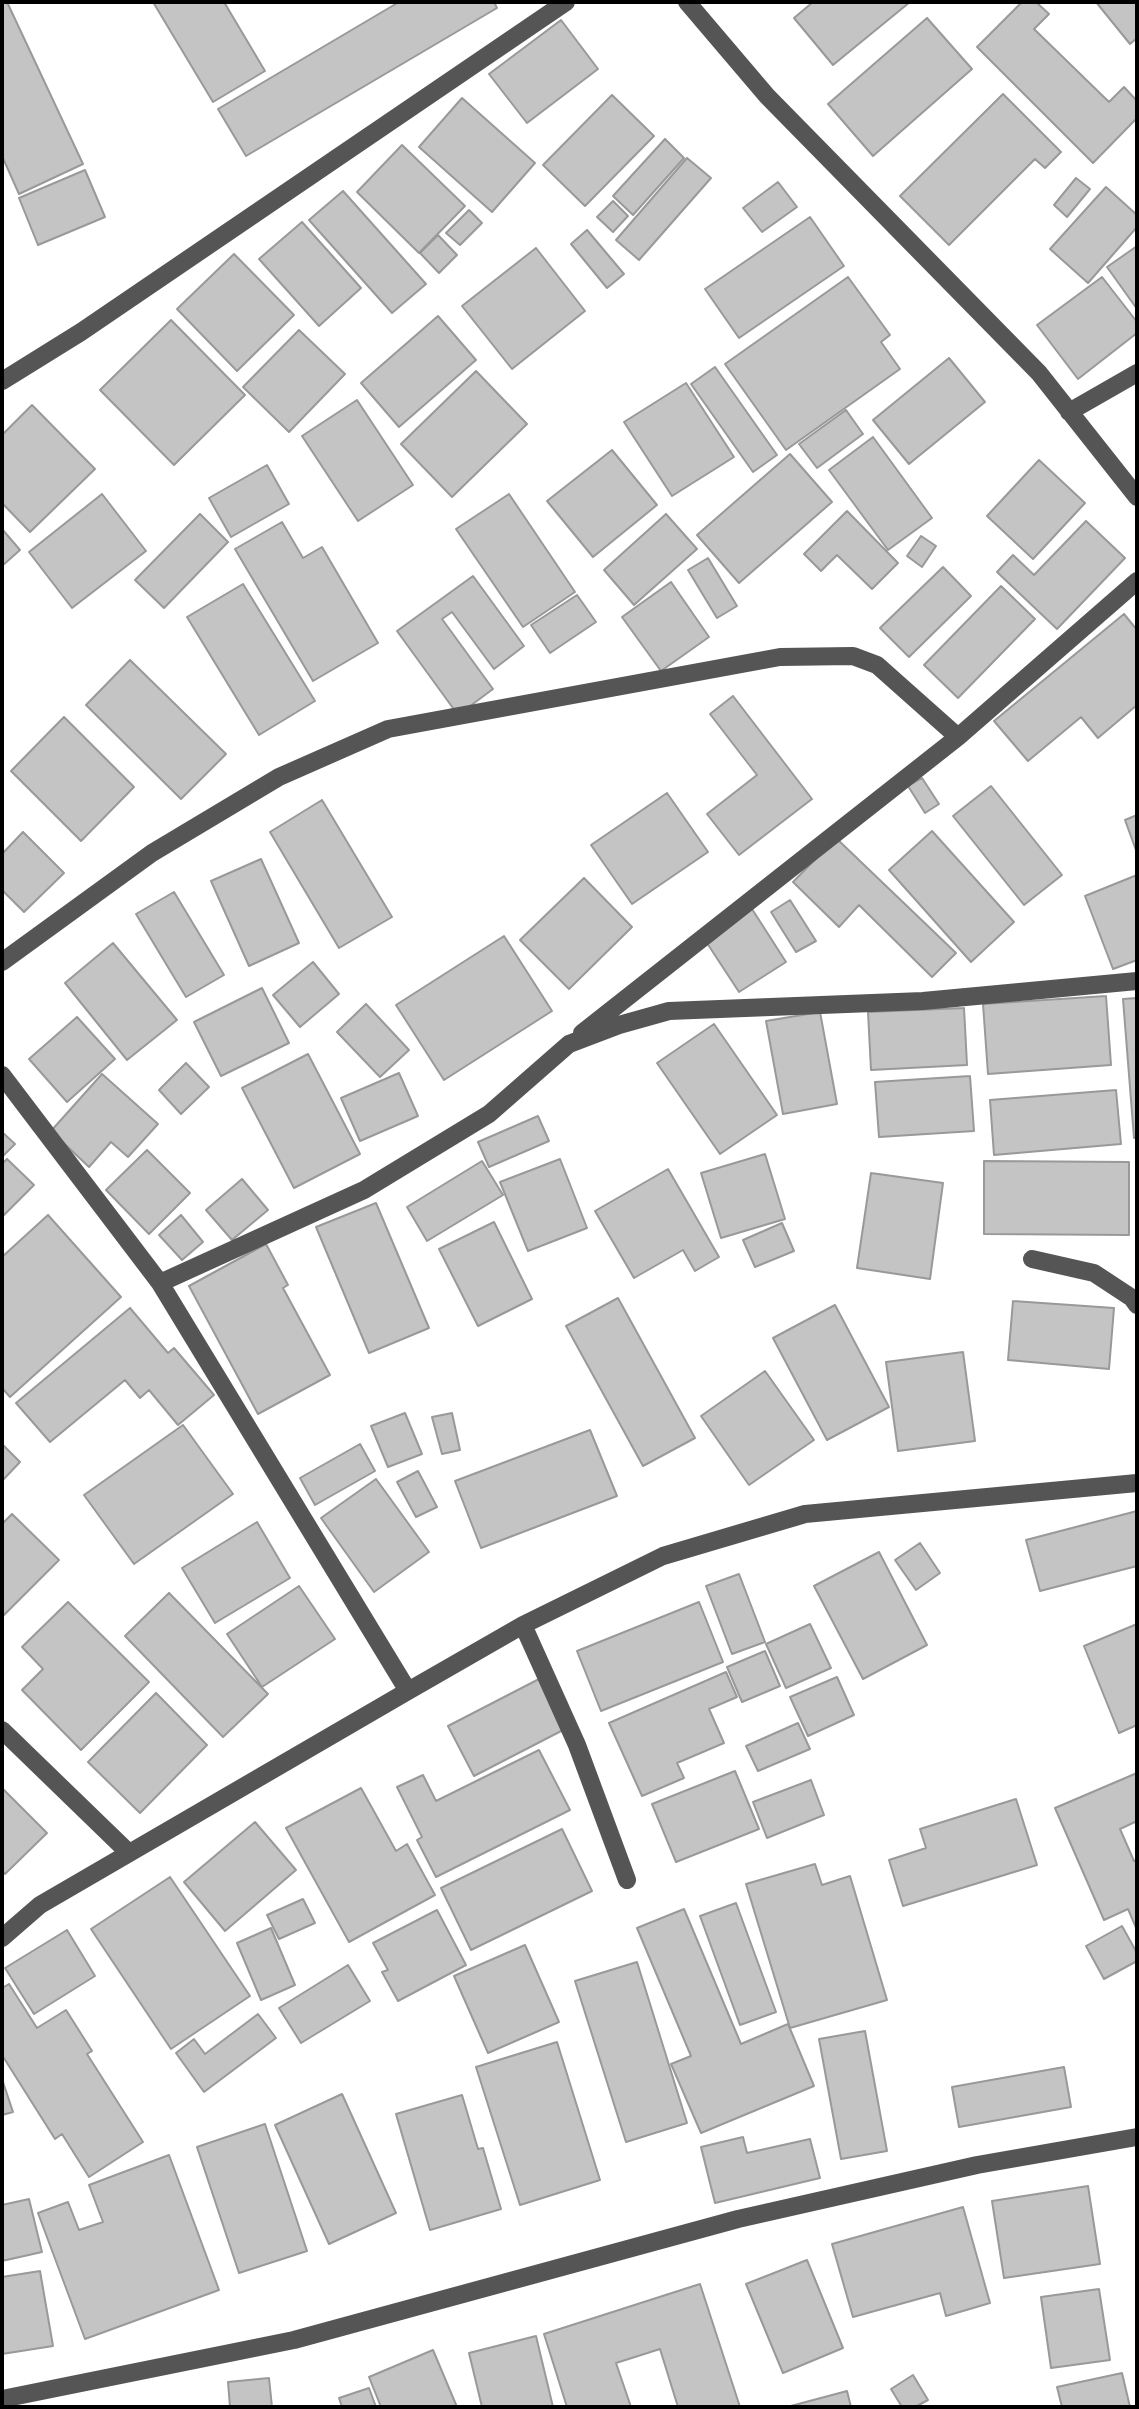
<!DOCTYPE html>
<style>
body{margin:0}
#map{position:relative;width:1139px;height:2409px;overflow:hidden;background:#fff;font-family:"Alegreya Sans",sans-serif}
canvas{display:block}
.frame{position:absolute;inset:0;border:4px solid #000;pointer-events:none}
</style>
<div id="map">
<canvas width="1139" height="2409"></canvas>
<div class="frame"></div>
</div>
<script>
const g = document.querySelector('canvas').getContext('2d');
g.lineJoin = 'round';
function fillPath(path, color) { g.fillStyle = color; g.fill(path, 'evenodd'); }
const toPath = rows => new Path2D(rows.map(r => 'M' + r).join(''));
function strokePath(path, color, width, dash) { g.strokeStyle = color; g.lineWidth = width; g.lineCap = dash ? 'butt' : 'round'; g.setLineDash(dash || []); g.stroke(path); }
const building = toPath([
 [2,2,7,2,83,164,19,194,2,156,2,2],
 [153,2,224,2,265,71,213,102,153,2],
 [399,2,494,2,497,8,246,156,218,109,399,2],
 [813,2,910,2,833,65,794,18,813,2],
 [1022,2,1036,2,1049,14,1034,29,1109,102,1124,87,1137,101,1137,118,1093,163,977,47,1022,2],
 [1096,2,1137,2,1137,38,1130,44,1096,2],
 [927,18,972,69,873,156,828,104,927,18],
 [561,20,598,69,527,123,489,74,561,20],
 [1003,94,1061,152,1045,168,1035,159,949,245,900,196,1003,94],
 [612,95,654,136,585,206,543,165,612,95],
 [462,98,535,163,492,212,419,147,462,98],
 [665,139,684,158,633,215,613,196,665,139],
 [402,145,465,206,419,253,357,192,402,145],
 [687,158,711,178,639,260,616,240,687,158],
 [85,170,105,217,38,245,19,198,85,170],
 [1076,178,1090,189,1067,217,1054,205,1076,178],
 [778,182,797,207,762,232,743,208,778,182],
 [1106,187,1137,215,1137,227,1088,283,1050,249,1106,187],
 [343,191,426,284,392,313,309,220,343,191],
 [613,201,628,216,613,232,597,217,613,201],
 [469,210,482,223,460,245,446,233,469,210],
 [810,217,844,266,739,338,705,289,810,217],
 [302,222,361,288,319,326,259,259,302,222],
 [587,230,624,274,607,288,571,244,587,230],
 [438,235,457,255,439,273,420,253,438,235],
 [1137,246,1137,309,1107,267,1137,246],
 [536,248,585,311,512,369,462,306,536,248],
 [234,254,294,315,237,371,177,309,234,254],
 [848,277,890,335,881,342,900,369,786,450,725,364,848,277],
 [1102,277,1137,322,1137,333,1078,379,1037,325,1102,277],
 [438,316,476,360,399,427,361,383,438,316],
 [171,320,245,395,174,465,100,390,171,320],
 [299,330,345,374,289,432,243,387,299,330],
 [949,358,985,402,909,464,873,420,949,358],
 [715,367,777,455,753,472,691,384,715,367],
 [476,371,527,424,452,497,401,444,476,371],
 [686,383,734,457,672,496,624,422,686,383],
 [357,400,413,485,358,521,302,436,357,400],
 [32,405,95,469,30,532,2,503,2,435,32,405],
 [846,410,863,434,817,468,799,444,846,410],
 [873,437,932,518,888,550,829,470,873,437],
 [612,450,657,505,593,557,547,501,612,450],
 [790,454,832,502,739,583,697,535,790,454],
 [1039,460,1085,503,1033,559,987,516,1039,460],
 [267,465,289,504,231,537,209,498,267,465],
 [102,494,146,551,72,608,29,552,102,494],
 [509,494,575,592,523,627,456,529,509,494],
 [847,511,898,563,872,589,837,555,821,571,804,554,847,511],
 [200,514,228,542,164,608,135,580,200,514],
 [666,514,697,549,634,605,604,570,666,514],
 [1086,521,1125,558,1057,629,997,572,1013,555,1034,575,1086,521],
 [282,522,303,558,322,547,378,643,313,681,235,549,282,522],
 [2,529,20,550,2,566,2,529],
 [921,536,936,546,922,567,907,556,921,536],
 [708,558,737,606,717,618,688,570,708,558],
 [943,567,971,596,909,657,880,628,943,567],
 [473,576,524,646,494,669,452,612,442,619,493,689,458,715,397,631,473,576],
 [671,582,709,637,661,671,622,617,671,582],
 [243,584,315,701,259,735,187,617,243,584],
 [1001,586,1035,619,958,698,924,665,1001,586],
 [577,595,596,622,550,653,531,625,577,595],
 [1124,614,1137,630,1137,705,1098,738,1081,717,1028,761,994,721,1124,614],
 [130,660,226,754,181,799,86,705,130,660],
 [733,696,812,799,739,855,707,814,757,775,710,714,733,696],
 [64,717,134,787,81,841,11,771,64,717],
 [922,778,939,804,925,813,908,786,922,778],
 [991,786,1062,875,1024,905,953,816,991,786],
 [667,793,708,852,632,904,591,845,667,793],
 [322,800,392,917,339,948,270,832,322,800],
 [1137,815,1137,853,1125,820,1137,815],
 [932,831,1014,922,971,962,889,870,932,831],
 [23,832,64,873,24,912,2,890,2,854,23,832],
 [836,838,956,953,932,977,859,905,839,927,793,882,836,838],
 [261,859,299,943,249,966,211,881,261,859],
 [1137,875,1137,960,1113,969,1085,896,1137,875],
 [584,878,632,927,569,989,520,940,584,878],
 [174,892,224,975,186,997,136,914,174,892],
 [790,900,816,941,796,952,771,912,790,900],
 [752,909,786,962,739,992,705,940,752,909],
 [504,936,552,1011,444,1080,396,1005,504,936],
 [113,943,177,1020,127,1060,65,983,113,943],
 [313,962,339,994,300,1027,273,995,313,962],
 [262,988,289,1043,221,1076,194,1022,262,988],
 [1106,996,1111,1065,988,1074,983,1004,1106,996],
 [1137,998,1137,1138,1134,1138,1123,999,1137,998],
 [366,1004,409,1050,380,1077,337,1032,366,1004],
 [964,1008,967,1065,871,1070,868,1012,964,1008],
 [820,1012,837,1104,783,1114,766,1021,820,1012],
 [77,1017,115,1059,67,1102,29,1059,77,1017],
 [714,1024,777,1115,720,1154,657,1063,714,1024],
 [308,1054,360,1154,294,1188,242,1088,308,1054],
 [186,1063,209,1087,181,1114,159,1090,186,1063],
 [399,1073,418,1116,360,1141,341,1098,399,1073],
 [102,1074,158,1124,128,1157,111,1142,89,1167,51,1131,102,1074],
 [970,1076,974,1131,879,1137,875,1082,970,1076],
 [1116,1090,1121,1144,994,1155,990,1100,1116,1090],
 [538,1116,549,1141,489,1167,478,1142,538,1116],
 [2,1132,15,1144,2,1157,2,1132],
 [147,1150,190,1193,149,1234,106,1190,147,1150],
 [765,1154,785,1219,721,1238,701,1173,765,1154],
 [7,1159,34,1185,2,1217,2,1164,7,1159],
 [560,1159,587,1228,528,1251,500,1182,560,1159],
 [482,1161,503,1195,427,1241,407,1207,482,1161],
 [984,1161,1129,1162,1129,1235,984,1234,984,1161],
 [668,1169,719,1257,695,1271,683,1250,634,1278,595,1211,668,1169],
 [871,1173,943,1183,930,1279,857,1268,871,1173],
 [242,1179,268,1210,232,1240,206,1210,242,1179],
 [376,1203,429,1328,369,1353,316,1227,376,1203],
 [48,1215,121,1297,10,1397,2,1388,2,1257,48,1215],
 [181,1215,203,1242,182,1260,159,1235,181,1215],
 [494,1222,532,1299,478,1326,439,1249,494,1222],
 [782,1223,794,1251,755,1267,743,1240,782,1223],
 [266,1244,288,1285,283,1288,330,1375,258,1414,189,1286,266,1244],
 [618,1298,695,1438,643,1466,566,1326,618,1298],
 [1013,1301,1114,1308,1109,1369,1008,1360,1013,1301],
 [835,1305,889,1407,827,1440,773,1338,835,1305],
 [130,1308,168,1353,174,1348,214,1395,178,1425,149,1390,140,1398,125,1380,50,1442,16,1403,130,1308],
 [963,1352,975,1441,898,1451,886,1362,963,1352],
 [765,1371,814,1440,749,1485,701,1416,765,1371],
 [405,1413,422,1454,388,1467,371,1426,405,1413],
 [452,1413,460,1450,442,1454,432,1417,452,1413],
 [183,1425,233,1494,134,1564,84,1495,183,1425],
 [590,1430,617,1496,481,1548,455,1481,590,1430],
 [2,1444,20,1462,2,1481,2,1444],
 [360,1444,375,1471,315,1505,300,1478,360,1444],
 [418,1471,437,1507,416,1517,397,1482,418,1471],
 [376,1479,429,1552,374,1592,321,1518,376,1479],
 [1137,1511,1137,1566,1040,1591,1026,1540,1137,1511],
 [12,1514,59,1560,2,1617,2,1524,12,1514],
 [257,1522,290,1578,215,1623,182,1568,257,1522],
 [920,1543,940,1573,916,1590,895,1560,920,1543],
 [879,1552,927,1645,863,1679,814,1586,879,1552],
 [739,1574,765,1642,732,1654,706,1586,739,1574],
 [299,1586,335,1639,262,1687,227,1634,299,1586],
 [169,1593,268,1694,223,1737,125,1636,169,1593],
 [68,1602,149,1682,81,1750,22,1690,43,1669,22,1647,68,1602],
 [699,1602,723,1662,601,1711,577,1651,699,1602],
 [810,1624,831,1668,786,1688,766,1644,810,1624],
 [1137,1624,1137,1725,1119,1733,1084,1646,1137,1624],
 [765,1651,780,1686,742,1702,727,1667,765,1651],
 [726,1672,737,1697,709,1709,724,1743,677,1763,684,1778,642,1796,609,1723,726,1672],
 [837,1677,854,1715,808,1736,790,1697,837,1677],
 [541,1678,567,1728,474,1776,448,1726,541,1678],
 [156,1693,207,1745,140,1813,88,1762,156,1693],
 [798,1723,810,1749,758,1771,746,1746,798,1723],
 [539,1750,570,1810,436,1877,417,1840,422,1837,397,1787,423,1775,436,1801,539,1750],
 [735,1771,759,1829,676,1862,652,1804,735,1771],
 [1137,1773,1137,1821,1120,1829,1134,1861,1137,1860,1137,1930,1128,1909,1104,1920,1055,1808,1137,1773],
 [811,1780,824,1815,767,1838,753,1802,811,1780],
 [2,1788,47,1833,5,1874,2,1870,2,1788],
 [361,1788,396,1851,407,1844,435,1895,349,1942,286,1828,361,1788],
 [1016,1799,1037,1865,903,1906,889,1860,926,1848,920,1829,1016,1799],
 [255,1822,296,1870,225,1931,184,1882,255,1822],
 [562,1829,592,1891,471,1950,441,1888,562,1829],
 [815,1864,822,1885,850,1876,887,2000,790,2028,746,1884,815,1864],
 [170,1877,250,1996,171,2049,91,1929,170,1877],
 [303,1899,315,1923,279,1939,267,1915,303,1899],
 [736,1903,776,2012,740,2025,700,1916,736,1903],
 [684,1909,741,2044,788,2024,814,2086,701,2133,671,2064,691,2056,637,1928,684,1909],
 [437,1910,466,1965,398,2001,382,1972,388,1970,373,1943,437,1910],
 [1122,1926,1137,1953,1137,1961,1104,1979,1086,1946,1122,1926],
 [271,1928,295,1985,261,2000,237,1943,271,1928],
 [67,1930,95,1976,34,2014,5,1968,67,1930],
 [525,1945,559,2022,488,2053,454,1976,525,1945],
 [637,1962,687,2123,626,2142,575,1981,637,1962],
 [348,1965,370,2001,301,2043,279,2008,348,1965],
 [9,1984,37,2028,66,2010,92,2051,87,2054,143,2142,89,2177,62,2134,55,2139,2,2055,2,1988,9,1984],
 [258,2014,276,2038,204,2092,176,2053,194,2039,205,2054,258,2014],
 [865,2031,887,2151,841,2159,819,2039,865,2031],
 [557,2042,600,2180,520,2205,476,2067,557,2042],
 [1064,2067,1071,2107,959,2127,952,2087,1064,2067],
 [2,2079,13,2112,2,2115,2,2079],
 [342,2094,396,2213,329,2244,275,2125,342,2094],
 [462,2095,478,2149,483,2148,501,2209,430,2230,396,2114,462,2095],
 [265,2124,307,2251,239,2273,197,2147,265,2124],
 [743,2137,747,2153,810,2139,820,2178,715,2203,701,2147,743,2137],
 [169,2155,219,2290,85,2339,38,2213,68,2202,79,2230,103,2222,89,2185,169,2155],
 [1088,2186,1100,2264,1004,2278,992,2201,1088,2186],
 [29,2199,42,2252,2,2261,2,2205,29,2199],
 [963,2207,990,2303,946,2316,940,2293,853,2317,832,2244,963,2207],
 [807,2260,843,2348,783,2373,746,2284,807,2260],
 [40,2271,53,2346,2,2354,2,2277,40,2271],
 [700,2284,740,2407,678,2407,660,2349,616,2363,631,2407,567,2407,544,2334,700,2284],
 [1099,2289,1110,2360,1051,2368,1041,2297,1099,2289],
 [536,2336,553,2407,482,2407,469,2353,536,2336],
 [433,2350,457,2407,381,2407,369,2377,433,2350],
 [1122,2373,1130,2407,1062,2407,1057,2387,1122,2373],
 [913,2375,928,2400,915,2407,902,2407,891,2389,913,2375],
 [269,2378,272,2407,230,2407,228,2382,269,2378],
 [369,2388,376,2407,342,2407,339,2398,369,2388],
 [847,2391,851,2407,787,2407,847,2391]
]);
fillPath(building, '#c4c4c4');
strokePath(building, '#999', 2);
strokePath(toPath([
 [687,2,767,96,1039,373,1137,497],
 [2,381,81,332,566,2],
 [1069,412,1137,373],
 [2,962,152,853,279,777,388,729,780,657,853,656,877,665,958,737],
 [582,1033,958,737,1137,581],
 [2,1075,160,1283,408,1691],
 [1032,1259,1094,1273,1132,1298,1137,1305],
 [160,1283,364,1190,489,1114,569,1044,619,1025,669,1011,923,1001,1137,981],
 [523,1625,577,1745,627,1880],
 [2,1730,129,1853],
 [2,1938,40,1905,408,1691,523,1625,663,1556,805,1514,1137,1483],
 [2,2399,294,2340,738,2219,977,2165,1137,2137]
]), '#555', 18);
</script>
